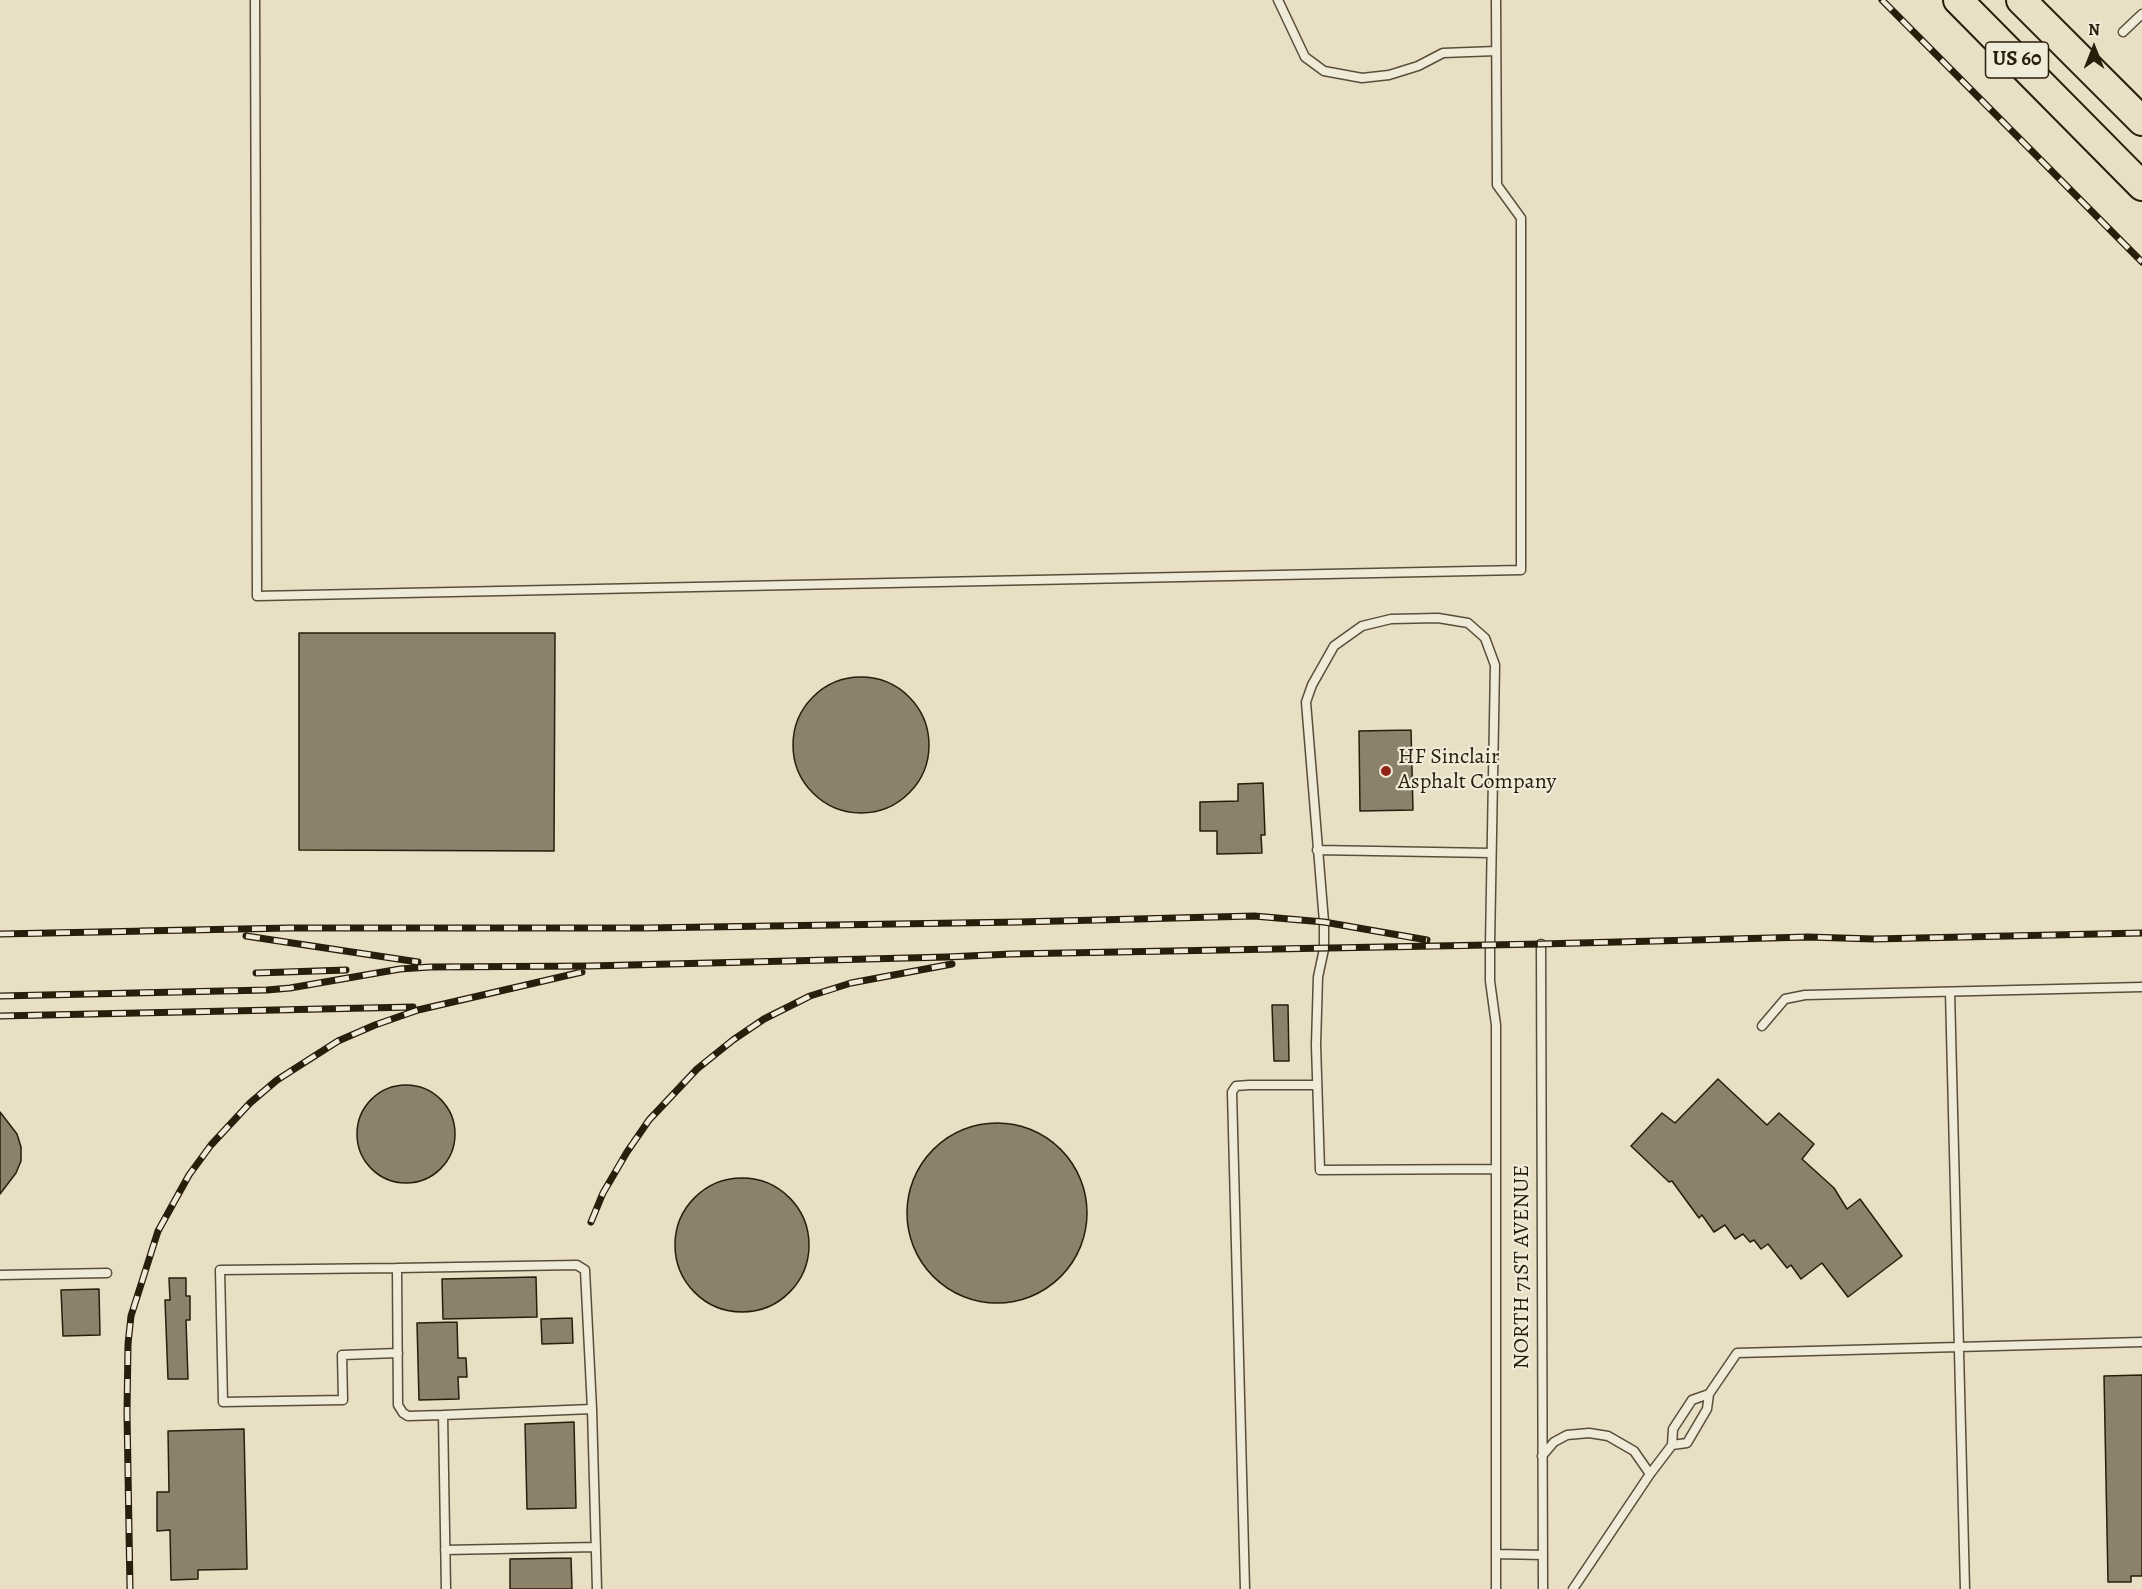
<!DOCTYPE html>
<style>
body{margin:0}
#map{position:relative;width:2142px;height:1589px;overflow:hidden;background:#e8dfc5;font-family:Alegreya,serif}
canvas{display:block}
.north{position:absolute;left:2064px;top:18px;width:60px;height:60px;-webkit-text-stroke:4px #f0ead9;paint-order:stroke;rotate:0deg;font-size:16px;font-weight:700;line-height:24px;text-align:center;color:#291d0b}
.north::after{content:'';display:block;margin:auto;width:21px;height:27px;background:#291d0b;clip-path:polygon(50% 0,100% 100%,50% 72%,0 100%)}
</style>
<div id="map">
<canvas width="2142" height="1589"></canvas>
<div class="north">N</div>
</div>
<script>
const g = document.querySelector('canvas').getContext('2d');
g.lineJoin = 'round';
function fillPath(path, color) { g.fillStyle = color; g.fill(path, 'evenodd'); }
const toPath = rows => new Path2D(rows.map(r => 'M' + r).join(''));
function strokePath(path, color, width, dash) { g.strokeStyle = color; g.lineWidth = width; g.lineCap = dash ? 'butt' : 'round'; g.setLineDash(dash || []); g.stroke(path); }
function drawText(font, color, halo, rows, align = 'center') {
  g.font = font + ' Alegreya,serif'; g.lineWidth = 4.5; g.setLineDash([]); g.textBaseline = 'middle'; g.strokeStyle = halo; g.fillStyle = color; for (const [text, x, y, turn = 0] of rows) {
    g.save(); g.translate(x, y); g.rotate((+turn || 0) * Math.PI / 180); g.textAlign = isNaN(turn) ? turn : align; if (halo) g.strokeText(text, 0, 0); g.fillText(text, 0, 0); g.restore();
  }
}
const building = toPath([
 [299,633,555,633,554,851,299,850,299,633],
 '793 745a68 68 0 1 1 136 0a68 68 0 1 1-136 0Z',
 [1411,730,1413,810,1360,811,1359,731,1411,730],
 [1263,783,1265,835,1261,835,1262,853,1217,854,1217,831,1200,831,1200,802,1238,801,1238,784,1263,783],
 [1272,1005,1288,1005,1289,1061,1274,1061,1272,1005],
 [1718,1079,1767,1125,1779,1113,1814,1144,1802,1159,1834,1188,1847,1209,1860,1199,1902,1256,1848,1297,1822,1263,1801,1279,1791,1265,1787,1268,1768,1244,1761,1249,1754,1240,1750,1242,1743,1234,1735,1239,1725,1225,1714,1232,1702,1215,1699,1218,1672,1181,1669,1182,1631,1146,1662,1113,1675,1123,1718,1079],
 '357 1134a49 49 0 1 1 98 0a49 49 0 1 1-98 0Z',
 [0,1112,17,1134,21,1147,21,1161,16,1173,0,1194,0,1112],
 '907 1213a90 90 0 1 1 180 0a90 90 0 1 1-180 0Z',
 '675 1245a67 67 0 1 1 134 0a67 67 0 1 1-134 0Z',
 [536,1277,537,1317,443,1319,442,1279,536,1277],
 [169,1278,186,1278,186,1296,190,1296,190,1320,186,1320,188,1379,168,1379,165,1300,170,1300,169,1278],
 [99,1289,100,1335,63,1336,61,1290,99,1289],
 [572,1318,573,1343,542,1344,541,1319,572,1318],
 [457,1322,458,1358,466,1358,467,1377,458,1377,459,1399,419,1400,417,1323,457,1322],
 [2142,1375,2142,1576,2131,1576,2131,1582,2108,1582,2104,1376,2142,1375],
 [574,1422,576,1508,527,1509,525,1424,574,1422],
 [244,1429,247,1569,198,1570,198,1579,171,1580,170,1530,157,1531,157,1492,169,1492,168,1431,244,1429],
 [571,1558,572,1589,510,1589,510,1559,571,1558]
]);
fillPath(building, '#8c826c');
strokePath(building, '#291d0b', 1.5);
const service = toPath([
 [255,0,257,596,1521,570,1521,218,1497,185,1496,0],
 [1278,0,1305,57,1324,71,1362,78,1389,75,1418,66,1443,53,1496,51],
 [2123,32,2142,14],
 [1317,850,1491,853],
 [1541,944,1543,1589],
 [1950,992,1965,1589],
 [1762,1026,1785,999,1805,995,2142,987],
 [397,1268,220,1270,223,1402,343,1400,342,1355,398,1353],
 [0,1275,107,1273],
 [443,1415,408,1416,403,1413,398,1405,397,1268,577,1265,585,1270,592,1409],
 [1672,1445,1687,1443,1707,1409,1709,1394,1737,1353,2142,1342],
 [1542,1456,1554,1442,1567,1435,1589,1433,1608,1436,1634,1451,1650,1474],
 [445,1550,596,1547],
 [1496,1554,1543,1555],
 [446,1589,443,1415,592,1409,597,1589],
 [1245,1589,1232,1092,1236,1086,1249,1085,1317,1085],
 [1496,1589,1496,1025,1490,981,1490,945,1495,665,1485,638,1468,623,1438,618,1391,619,1362,626,1334,646,1312,685,1306,702,1324,922,1324,949,1318,977,1316,1045,1320,1170,1496,1169],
 [1573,1589,1650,1474,1672,1445,1673,1429,1692,1400,1709,1394]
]);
const trunk = toPath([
 [1958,0,2142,186],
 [2021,0,2142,121]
]);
strokePath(service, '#594e3a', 11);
strokePath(trunk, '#291d0b', 32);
strokePath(service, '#f0ead9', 8);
strokePath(trunk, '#e8dfc5', 28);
const rail = toPath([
 [1882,0,2142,262],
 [140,931,290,928,646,928,1019,922,1254,916,1324,922,1427,940],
 [0,934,147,931],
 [246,936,418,962],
 [256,973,346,970],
 [0,996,267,990,290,988,400,969,430,967,590,966,947,957,1011,954,1541,944,1808,937,1874,939,2142,933],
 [0,1016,413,1007],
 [591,1222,603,1193,627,1152,649,1120,697,1069,733,1040,764,1019,810,996,851,983,952,964],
 [130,1589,127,1413,128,1344,131,1316,158,1231,189,1175,211,1145,250,1103,277,1080,338,1041,375,1025,418,1010,582,972]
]);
strokePath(rail, '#291d0b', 7);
strokePath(rail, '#f0ead9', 4.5, [14]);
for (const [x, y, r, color] of [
 [1386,771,6,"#8f2418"]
]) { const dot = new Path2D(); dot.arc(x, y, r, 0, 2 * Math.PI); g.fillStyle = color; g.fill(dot); strokePath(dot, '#f0ead9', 2); }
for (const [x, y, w] of [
 [2017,60,63]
]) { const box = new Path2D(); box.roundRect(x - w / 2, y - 18, w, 36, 4.5); g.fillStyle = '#f0ead9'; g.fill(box); strokePath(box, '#291d0b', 1.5); }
drawText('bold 21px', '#291d0b', null, [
 ["US 60",2017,60]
]);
drawText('22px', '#291d0b', '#f0ead9', [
 ["HF Sinclair",1398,758],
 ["Asphalt Company",1398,783]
], 'left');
drawText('22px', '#291d0b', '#f0ead9', [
 ["NORTH 71ST AVENUE",1523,1267,-90]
]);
</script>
